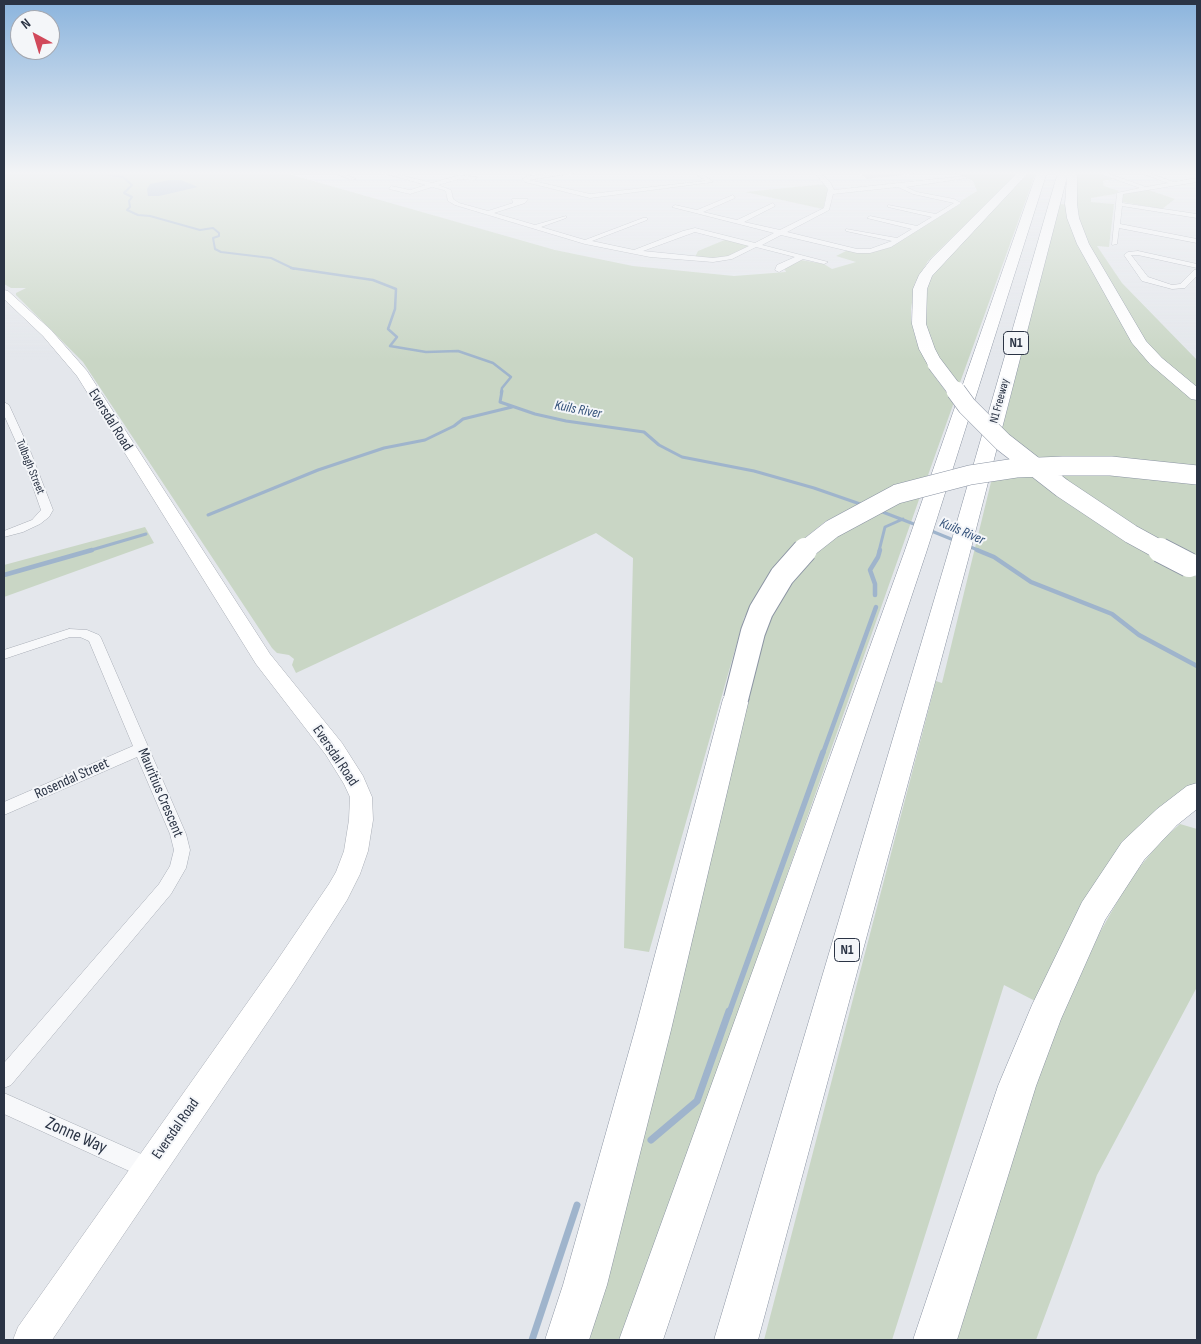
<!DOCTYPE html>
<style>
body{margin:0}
#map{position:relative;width:1201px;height:1344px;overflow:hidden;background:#e4e7ec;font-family:"Sofia Sans Condensed",sans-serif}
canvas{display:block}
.frame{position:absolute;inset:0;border:5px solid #2b3445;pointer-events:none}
.north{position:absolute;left:10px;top:10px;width:50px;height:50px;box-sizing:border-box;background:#f4f6f9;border:1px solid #a4a8b1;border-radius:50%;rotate:321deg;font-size:14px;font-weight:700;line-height:20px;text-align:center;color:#2b3445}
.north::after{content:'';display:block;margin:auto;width:18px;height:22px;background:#d1495b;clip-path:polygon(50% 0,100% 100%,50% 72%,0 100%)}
</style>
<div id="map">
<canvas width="1201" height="1344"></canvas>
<div class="frame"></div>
<div class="north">N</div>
</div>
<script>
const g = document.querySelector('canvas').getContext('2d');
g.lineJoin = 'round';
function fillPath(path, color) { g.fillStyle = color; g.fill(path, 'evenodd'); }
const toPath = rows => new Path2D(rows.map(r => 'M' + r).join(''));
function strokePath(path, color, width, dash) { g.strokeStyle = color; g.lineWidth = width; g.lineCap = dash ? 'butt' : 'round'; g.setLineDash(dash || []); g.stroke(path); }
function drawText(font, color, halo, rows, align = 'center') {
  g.font = font + ' "Sofia Sans Condensed",sans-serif'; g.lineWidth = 4; g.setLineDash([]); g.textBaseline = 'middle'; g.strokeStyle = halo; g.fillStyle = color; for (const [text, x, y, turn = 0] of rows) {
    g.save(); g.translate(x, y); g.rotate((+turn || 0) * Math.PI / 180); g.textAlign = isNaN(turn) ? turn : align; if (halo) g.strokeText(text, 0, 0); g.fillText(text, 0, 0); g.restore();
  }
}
fillPath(toPath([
 [858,172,917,172,919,173,867,179]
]), '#d2d6de');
fillPath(toPath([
 [4,172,282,172,555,250,633,266,734,276,786,272,784,268,801,260,824,264,832,269,856,262,836,256,848,250,868,253,892,246,960,204,961,201,977,191,973,181,952,172,1019,172,928,261,915,283,911,309,911,320,917,343,932,373,954,402,927,478,873,497,826,521,791,549,766,578,744,618,649,952,624,948,633,558,596,533,296,673,292,665,294,659,289,655,277,653,272,648,83,362,16,295,16,293,26,288,11,288,4,284],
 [1030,172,1036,172,958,388,931,345,924,317,928,285,933,274,950,252],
 [1076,172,1096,172,1114,179,1103,181,1104,186,1119,191,1115,194,1091,198,1091,202,1114,204,1109,247,1097,246,1122,283,1197,360,1197,392,1149,348,1092,251,1080,225,1076,197],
 [825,184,828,190,823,209,745,192],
 [1146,189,1175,199,1162,209,1122,202,1123,193],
 [1060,204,1069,205,1117,312,1177,384,1197,399,1197,470,1034,462,1001,433],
 [727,239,749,246,726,257,713,259,695,257,698,251],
 [1046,471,1197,477,1197,565],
 [1031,473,1168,561,1197,577,1197,811,1175,800,1039,1003,1004,985,892,1340,764,1340,936,681,942,683,992,478],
 [922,491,623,1340,588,1340,608,1270,759,650,780,595,822,544],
 [145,527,154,543,4,597,4,565],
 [1180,824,1197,829,1197,987,1097,1175,1036,1340,954,1340,1013,1145,1060,1020,1099,934,1130,879,1161,841]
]), '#c9d6c5');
fillPath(toPath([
 [169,180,181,180,198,187,159,196,148,196,147,189,150,184]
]), '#9fb4cc');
strokePath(toPath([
 [94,172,123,177,132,185,124,193,132,197,129,201,130,207,127,210,138,215,150,216,200,230,213,228,219,233,219,236,213,238,215,249,221,252,271,258,294,269]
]), '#9fb4cc', 2);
strokePath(toPath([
 [291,268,373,280,396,289,395,309,388,329,397,337,390,346,426,352,458,351,493,363,511,377,502,388,501,393]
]), '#9fb4cc', 2.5);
strokePath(toPath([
 [502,391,500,402,535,414,566,421,644,432,659,445,682,457,754,471,814,488,863,505],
 [880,511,919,526],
 [208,515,318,470,384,448,425,440,454,426,463,419,512,407],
 [929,530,956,541],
 [966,545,980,551],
 [88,551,146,534],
 [879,551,885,527,903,519]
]), '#9fb4cc', 3);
strokePath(toPath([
 [977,550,994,557,1031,582,1112,614,1139,635,1197,666],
 [4,575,92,550],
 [875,595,875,584,870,570,878,557,880,550],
 [823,753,876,607]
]), '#9fb4cc', 4.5);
strokePath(toPath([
 [729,1013,823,752]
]), '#9fb4cc', 5.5);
strokePath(toPath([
 [651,1140,697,1101,729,1011],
 [532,1340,577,1205]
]), '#9fb4cc', 7);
const street = toPath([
 [332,172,340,172,356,179,351,180,332,172],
 [379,172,389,172,432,183,459,175,477,177,475,180,459,179,438,185,451,190,453,199,459,203,488,211,513,203,512,199,528,199,525,203,494,213,535,225,566,216,566,218,541,227,585,240,643,218,647,218,647,220,592,241,634,250,683,231,695,228,755,243,774,233,672,207,675,205,697,210,733,195,735,198,703,212,737,220,773,203,775,206,744,222,780,230,824,208,828,189,814,172,820,172,830,182,834,190,964,176,967,178,906,187,917,192,954,199,961,203,891,247,870,253,857,253,781,235,762,245,828,262,824,264,803,259,779,272,775,270,777,265,795,257,756,247,732,259,713,262,650,257,585,244,455,205,448,201,446,192,444,190,432,187,410,194,389,189,391,186,410,190,426,185,379,172],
 [898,187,913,194,954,203,936,214,888,205,888,207,932,217,917,226,870,216,867,218,912,229,897,238,846,229,846,231,892,241,870,249,857,249,787,232,829,210,833,194,898,187],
 [695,232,749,246,728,256,713,258,643,251,695,232],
 [563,172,581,172,529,180,590,194,705,181,694,172,701,172,713,182,590,198,525,182,522,179,527,176,563,172],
 [1095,172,1104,172,1146,187,1168,183,1137,172,1146,172,1174,182,1197,178,1197,182,1123,194,1122,203,1197,214,1197,218,1122,206,1120,224,1197,239,1197,243,1119,228,1117,244,1112,245,1117,193,1140,188,1095,172],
 [1138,251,1197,264,1197,268,1138,255,1131,255,1148,277,1172,285,1180,284,1194,270,1197,270,1197,276,1185,288,1172,289,1142,281,1124,255,1128,252,1138,251],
 [4,402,9,405,31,453,53,510,49,517,40,524,23,532,4,537,4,531,32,520,41,510,21,453,4,415,4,402],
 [69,629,87,630,99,635,101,638,186,834,190,850,186,868,171,894,11,1085,4,1088,4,1063,159,884,170,866,174,850,170,834,137,757,4,815,4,802,133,746,89,641,80,637,70,637,4,659,4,650,69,629],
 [4,1093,157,1161,160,1169,157,1177,149,1180,4,1114,4,1093]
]);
const secondary = toPath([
 [4,290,8,291,51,330,87,371,270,654,342,743,363,776,372,797,373,820,368,851,360,874,347,900,294,983,52,1340,13,1340,18,1327,274,965,329,884,336,872,344,851,349,820,350,797,344,784,326,755,256,664,77,376,43,336,4,299,4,290]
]);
const highway = toPath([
 [1018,172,1029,172,932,276,927,289,926,324,935,349,943,364,941,367,929,367,919,349,912,324,913,289,919,275,932,258,1018,172],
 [1037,172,1047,172,926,553,663,1340,619,1340,904,553,1037,172],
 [1058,172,1068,172,1068,174,1072,172,1077,175,1077,204,1079,218,1089,244,1146,341,1162,358,1197,387,1197,400,1191,399,1150,364,1132,343,1077,244,1067,218,1065,204,1067,177,968,560,758,1340,714,1340,946,560,1058,172],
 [736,690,745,693,749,699,671,1030,607,1285,589,1340,545,1340,563,1285,635,1030,723,699,727,693,736,690],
 [1197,783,1197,809,1177,825,1144,860,1105,920,1061,1019,1036,1086,957,1340,913,1340,998,1086,1032,1005,1082,902,1122,842,1157,809,1187,786,1197,783]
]);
strokePath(street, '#a9aeb7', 1);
strokePath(secondary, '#a9aeb7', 1);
strokePath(highway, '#8b94a3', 1);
fillPath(street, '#f7f8fa');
fillPath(secondary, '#fff');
fillPath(highway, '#fff');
const highwayBridgeFar2 = toPath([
 [935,364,957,393]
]);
const highwayBridgeFar1 = toPath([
 [956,391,967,406,1003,442,1062,488,1131,534,1162,551],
 [804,551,832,529,897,494,970,475,1016,468,1063,466,1111,466,1197,475]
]);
const highwayBridge = toPath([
 [1160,550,1189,565],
 [736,699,753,632,761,611,782,576,805,550]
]);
strokePath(highwayBridgeFar2, '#8b94a3', 16, []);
strokePath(highwayBridgeFar1, '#8b94a3', 20, []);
strokePath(highwayBridge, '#8b94a3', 26, []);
strokePath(highwayBridgeFar2, '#fff', 15);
strokePath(highwayBridgeFar1, '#fff', 19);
strokePath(highwayBridge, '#fff', 24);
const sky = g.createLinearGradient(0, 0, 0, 360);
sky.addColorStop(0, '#8bb4dd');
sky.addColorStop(0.48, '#f3f4f6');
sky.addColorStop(1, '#f3f4f600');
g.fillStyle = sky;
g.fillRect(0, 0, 1201, 360);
drawText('12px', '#2b3445', '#f4f6f9', [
 ["N1 Freeway",1000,401,-75],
 ["Tulbagh Street",30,467,68]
]);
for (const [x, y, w] of [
 [1016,343,25],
 [847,950,25]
]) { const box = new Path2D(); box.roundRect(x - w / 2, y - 11.5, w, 23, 4); g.fillStyle = '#f4f6f9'; g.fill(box); strokePath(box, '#2b3445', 1); }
drawText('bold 14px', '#2b3445', null, [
 ["N1",1016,343],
 ["N1",847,950]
]);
drawText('italic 14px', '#34527a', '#f4f6f9', [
 ["Kuils River",578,410,11],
 ["Kuils River",962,532,23]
]);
drawText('15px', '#2b3445', '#f4f6f9', [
 ["Eversdal Road",110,420,58],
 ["Eversdal Road",335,756,56],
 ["Rosendal Street",72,779,-24],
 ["Mauritius Crescent",160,793,67],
 ["Eversdal Road",176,1129,-55]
]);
drawText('18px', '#2b3445', '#f4f6f9', [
 ["Zonne Way",76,1136,24]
]);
</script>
